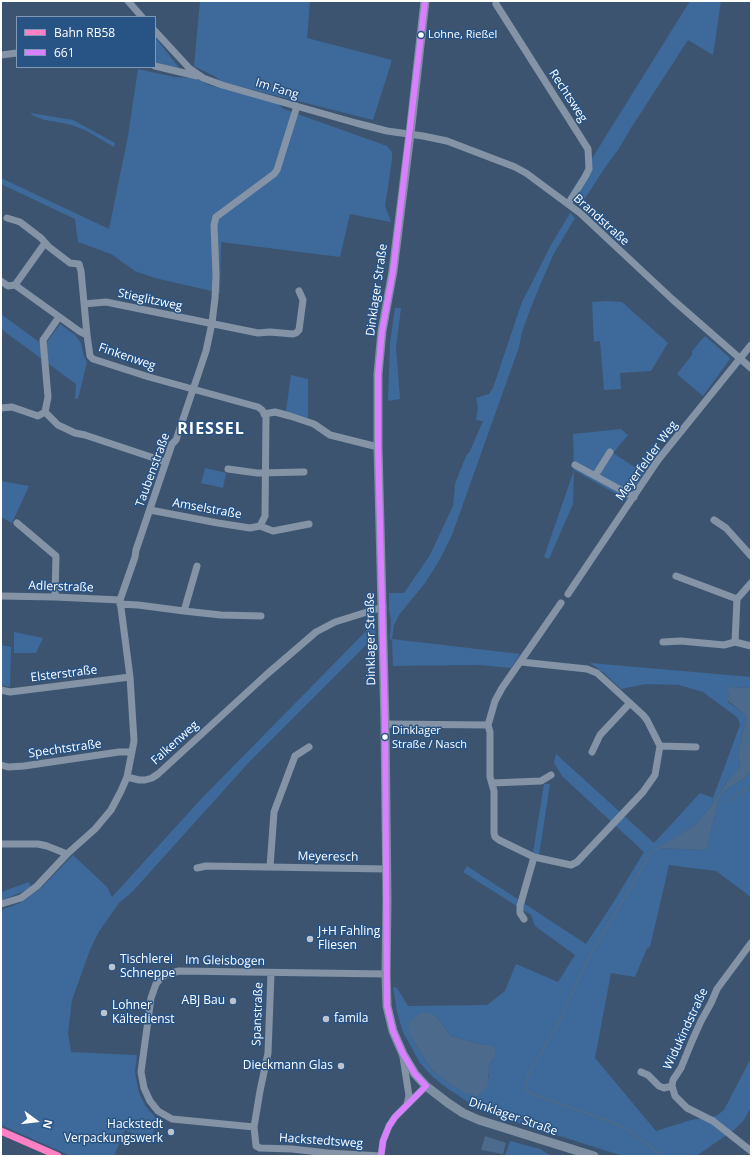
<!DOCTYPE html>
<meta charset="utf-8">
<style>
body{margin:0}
#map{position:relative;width:752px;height:1157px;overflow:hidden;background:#3d5470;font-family:"Open Sans",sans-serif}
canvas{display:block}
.frame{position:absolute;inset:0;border:2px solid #fff;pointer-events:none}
.legend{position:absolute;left:16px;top:16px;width:140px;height:52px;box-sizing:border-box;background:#285385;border:1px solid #7e98b6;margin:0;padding:5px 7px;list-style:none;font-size:12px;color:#fff}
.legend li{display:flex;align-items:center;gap:8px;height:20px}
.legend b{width:20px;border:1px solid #7e98b6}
.north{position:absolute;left:16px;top:1101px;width:40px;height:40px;-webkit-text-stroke:3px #285385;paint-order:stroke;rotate:105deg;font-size:11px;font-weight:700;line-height:16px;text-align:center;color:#fff}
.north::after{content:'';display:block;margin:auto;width:14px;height:18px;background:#fff;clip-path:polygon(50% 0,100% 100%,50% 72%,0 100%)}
</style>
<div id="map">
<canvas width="752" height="1157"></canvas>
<div class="frame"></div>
<ul class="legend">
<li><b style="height:5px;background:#ff80c5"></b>Bahn RB58</li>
<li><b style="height:5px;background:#d880ff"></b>661</li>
</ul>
<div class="north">N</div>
</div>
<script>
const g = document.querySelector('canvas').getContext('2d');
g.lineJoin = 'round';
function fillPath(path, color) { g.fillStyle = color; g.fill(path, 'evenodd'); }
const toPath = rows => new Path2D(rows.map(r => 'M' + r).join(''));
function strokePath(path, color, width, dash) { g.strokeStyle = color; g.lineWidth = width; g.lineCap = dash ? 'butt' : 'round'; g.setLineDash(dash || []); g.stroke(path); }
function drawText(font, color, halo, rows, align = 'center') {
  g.font = font + ' "Open Sans",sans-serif'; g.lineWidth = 3; g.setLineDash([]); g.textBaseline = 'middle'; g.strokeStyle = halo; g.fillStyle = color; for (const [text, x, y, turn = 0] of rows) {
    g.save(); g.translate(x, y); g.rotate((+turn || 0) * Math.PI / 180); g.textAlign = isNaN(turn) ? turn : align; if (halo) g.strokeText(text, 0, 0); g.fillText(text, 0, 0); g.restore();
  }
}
fillPath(toPath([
 [200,1,310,1,307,38,392,60,373,120,222,82,214,76,194,66],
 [690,1,721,1,713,55,688,40,631,128,618,150,606,166,580,206,568,197],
 [155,37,180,69,155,62],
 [138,69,174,77,194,78,209,85,278,103,282,108,289,111,387,146,392,152,392,160,385,206,391,222,350,214,340,257,221,242,220,293,155,278,135,271,111,254,78,242,75,219,1,184,1,178,109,229,128,136],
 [30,113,73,120,115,143,114,147,85,130,68,124,45,120,34,116],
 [570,213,575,218,553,255,533,302,522,332,519,347,452,535,439,561,425,583,399,615,394,625,392,639,520,654,511,668,480,665,393,666,392,640,390,639,391,620,389,610,389,593,404,593,430,555,453,506,455,484,466,456,470,451,483,421,476,420,478,407,476,398,489,394,493,388,522,302,551,245],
 [607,301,622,302,668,343,651,371,620,373,621,389,604,390,600,341,594,342,592,302],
 [395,308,401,308,396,347,400,399,388,401,390,343],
 [1,314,39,342,47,354,47,342,60,324,75,335,81,343,84,357,87,362,78,399,75,399,76,384,1,329],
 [705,336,729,357,730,359,703,396,677,374,692,355,692,351],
 [291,375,308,379,308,419,286,411],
 [621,429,628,435,613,453,644,473,627,500,574,470,573,504,549,559,544,557,574,470,573,434],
 [205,468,226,473,223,488,201,483],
 [1,481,29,486,12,523,1,517],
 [372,625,376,625,375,643,367,644,251,760,133,891,119,903,98,933,90,950,72,1000,68,1033,71,1052,137,1055,135,1072,139,1093,146,1107,157,1119,157,1122,151,1138,140,1136,125,1130,114,1156,71,1156,1,1125,1,910,20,903,42,887,73,855,107,887,112,897,202,798],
 [14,632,43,638,36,653,14,653],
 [1,645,11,647,10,687,1,685],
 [590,663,751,677,751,688,730,687,729,693,728,702,744,714,746,719,738,754,740,766,738,771,729,779,710,807,696,824,659,848,704,850,707,848,718,801,723,792,746,777,751,769,751,897,716,871,669,865,650,947,647,948,635,977,611,973,595,1058,656,1131,691,1120,716,1116,724,1110,750,1060,751,1055,751,1107,744,1120,734,1130,696,1156,623,1156,493,1115,477,1108,444,1086,432,1076,420,1063,403,1032,397,1012,393,987,397,988,408,1006,487,1005,505,991,516,964,558,982,575,955,535,926,531,915,463,872,467,866,586,944,613,903,644,852,562,776,554,763,556,754,654,843,700,793,713,798,740,725,738,718,703,692,679,685,646,684,621,689,604,673],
 [435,1015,451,1036,484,1045,491,1045,496,1053,489,1067,489,1077,476,1097,451,1085,432,1070,411,1037],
 [544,784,550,784,539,855,533,853],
 [29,882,31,888,1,901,1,892],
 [510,1141,540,1149,551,1156,505,1156]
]), '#3d6a9a');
fillPath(toPath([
 [730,687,751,688,751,769,746,777,723,792,718,801,707,848,704,850,658,848,696,824,710,807,729,779,738,770,740,766,738,754,746,719,744,714,727,700,728,698,729,693,726,690,728,688],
 [420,1013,428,1013,435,1015,451,1036,484,1045,491,1045,496,1049,495,1057,492,1060,489,1067,488,1084,485,1090,480,1094,476,1097,463,1092,451,1085,432,1070,411,1037,408,1028,410,1021],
 [485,1136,506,1143,503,1154,481,1150]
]), '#4c6a8b');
strokePath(toPath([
 [728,802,751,785],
 [658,848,653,851,648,858,587,961,560,1020,528,1075,526,1084,527,1090,530,1093,603,1119,627,1129,663,1156]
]), '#4c6a8b', 2);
strokePath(toPath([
 [128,1,142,17],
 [496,4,588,149,589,169,585,177,568,204],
 [155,31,190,69,203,78,222,85,356,123,387,131,423,136,447,141,515,167,526,173,580,213,672,299,751,368],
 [1,55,17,53],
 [155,66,197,76],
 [7,218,20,222,41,238,49,247,70,263,79,264,81,271,87,335],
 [1,281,8,286,15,285,79,331,87,335,90,356,93,359,149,377,258,407,262,410,266,417,265,516,260,526],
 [15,285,45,243],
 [84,304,106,302,258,333,270,332,293,334,296,333,299,330,303,300,299,291],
 [1,408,12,407,38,416,45,412,58,425,75,433,85,435,166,462],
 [45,412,48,397,43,340,59,317],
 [264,414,275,412,290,416,314,424,330,435,378,447],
 [575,465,634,497],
 [228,469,257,473,304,472],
 [595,476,610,452],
 [150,510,218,523,250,528,260,526,273,531,309,524],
 [714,520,726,528,751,556],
 [17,523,56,556,55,597],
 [676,576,737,599],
 [568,594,658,460,751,345],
 [1,596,55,597,120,600],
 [120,604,138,605,184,611,197,566],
 [184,611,221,615,261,616],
 [663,642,681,641,724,645,735,642,751,646],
 [735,642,737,599,751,583],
 [1,690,10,692,130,677],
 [385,724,488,725,490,732,490,777,494,791,494,833,495,837,499,840,534,857,571,865,577,862,643,792,655,775,660,746,647,720,643,715,597,673,587,669,521,662],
 [488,725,495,701,502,688,561,603],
 [660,746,696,747],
 [592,752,600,735,630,703],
 [1,765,8,767,24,766,119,752,132,752],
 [127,777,139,780,145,780,152,778,158,774,266,675,316,632,335,622,383,607],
 [492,783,541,781,551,775],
 [1,844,38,844,47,846,67,854],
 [270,867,274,812,295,756,309,747],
 [197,868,206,866,387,869],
 [1,904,21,898,37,886,67,854,95,829,111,810,121,791,127,777,134,741,130,677,120,600,135,557,136,550,172,444,176,440,206,351,212,323,215,298,216,275,214,225,216,217,274,174,277,170,297,106],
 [524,919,520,913,520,906,534,857],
 [271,973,268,1053,260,1091,254,1127,256,1146,260,1148,292,1149,328,1153,381,1156],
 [403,1057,409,1096,407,1104],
 [641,1072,648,1075,659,1086,664,1088,672,1086,675,1096,687,1108,713,1121,751,1151],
 [672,1086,673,1080,681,1068,692,1041,701,1021,711,1003,717,989,751,943],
 [254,1127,172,1119,158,1111,150,1101,144,1088,141,1072,151,998,156,984,160,979,167,974,179,971,386,974],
 [381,1156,383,1141,389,1126,395,1117,426,1086]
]), '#8494a6', 7);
strokePath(toPath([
 [425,1,410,134,393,271,382,331,378,374,378,447,385,724,387,901,386,974,387,1006,393,1031,403,1054,415,1074,426,1086,448,1103,463,1113,479,1120,594,1156]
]), '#7e8fa2', 9);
strokePath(toPath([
 [381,1156,383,1141,389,1126,395,1117,426,1086,415,1074,403,1054,393,1031,387,1006,385,724,378,447,378,374,382,331,393,271,425,1]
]), '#d880ff', 6);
strokePath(toPath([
 [1,1131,58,1156]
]), '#ff80c5', 7);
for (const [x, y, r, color] of [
 [421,35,3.5,"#fff"],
 [385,737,3.5,"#fff"],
 [310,939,4,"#bbc3cd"],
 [112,967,4,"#bbc3cd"],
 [233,1001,4,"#bbc3cd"],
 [104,1013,4,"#bbc3cd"],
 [326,1019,4,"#bbc3cd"],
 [341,1066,4,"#bbc3cd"],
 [171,1132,4,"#bbc3cd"]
]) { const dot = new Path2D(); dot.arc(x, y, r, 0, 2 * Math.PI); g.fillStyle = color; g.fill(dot); strokePath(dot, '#285385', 1.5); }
drawText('11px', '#fff', '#285385', [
 ["Lohne, Rießel",428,35],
 ["Dinklager",392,731],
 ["Straße / Nasch",392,745]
], 'left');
drawText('12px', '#fff', '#285385', [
 ["Im Fang",277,89,17],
 ["Rechtsweg",568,96,57],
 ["Brandstraße",601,220,42],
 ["Dinklager Straße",377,290,-82],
 ["Stieglitzweg",150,300,12],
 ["Finkenweg",127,357,19],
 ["Meyerfelder Weg",647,461,-54],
 ["Taubenstraße",153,470,-70],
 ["Amselstraße",207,509,10],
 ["Adlerstraße",61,587,2],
 ["Dinklager Straße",371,639,-91],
 ["Elsterstraße",64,674,-7],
 ["Falkenweg",175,743,-42],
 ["Spechtstraße",65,749,-8],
 ["Meyeresch",328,857,1],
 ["Im Gleisbogen",225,961,1],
 ["Spanstraße",258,1014,-88],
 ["Widukindstraße",686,1029,-65],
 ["Dinklager Straße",513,1117,19],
 ["Hackstedtsweg",321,1141,4]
]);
drawText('12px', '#fff', '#285385', [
 ["J+H Fahling",318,932],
 ["Fliesen",318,946],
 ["Tischlerei",120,960],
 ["Schneppe",120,974],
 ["ABJ Bau",225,1001,"right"],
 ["Lohner",112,1006],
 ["Kältedienst",112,1020],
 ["famila",334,1019],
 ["Dieckmann Glas",333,1066,"right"],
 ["Hackstedt",163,1125,"right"],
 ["Verpackungswerk",163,1139,"right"]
], 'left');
g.letterSpacing = '1px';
drawText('bold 16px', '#fff', '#285385', [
 ["RIESSEL",211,429]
]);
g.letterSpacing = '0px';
</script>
